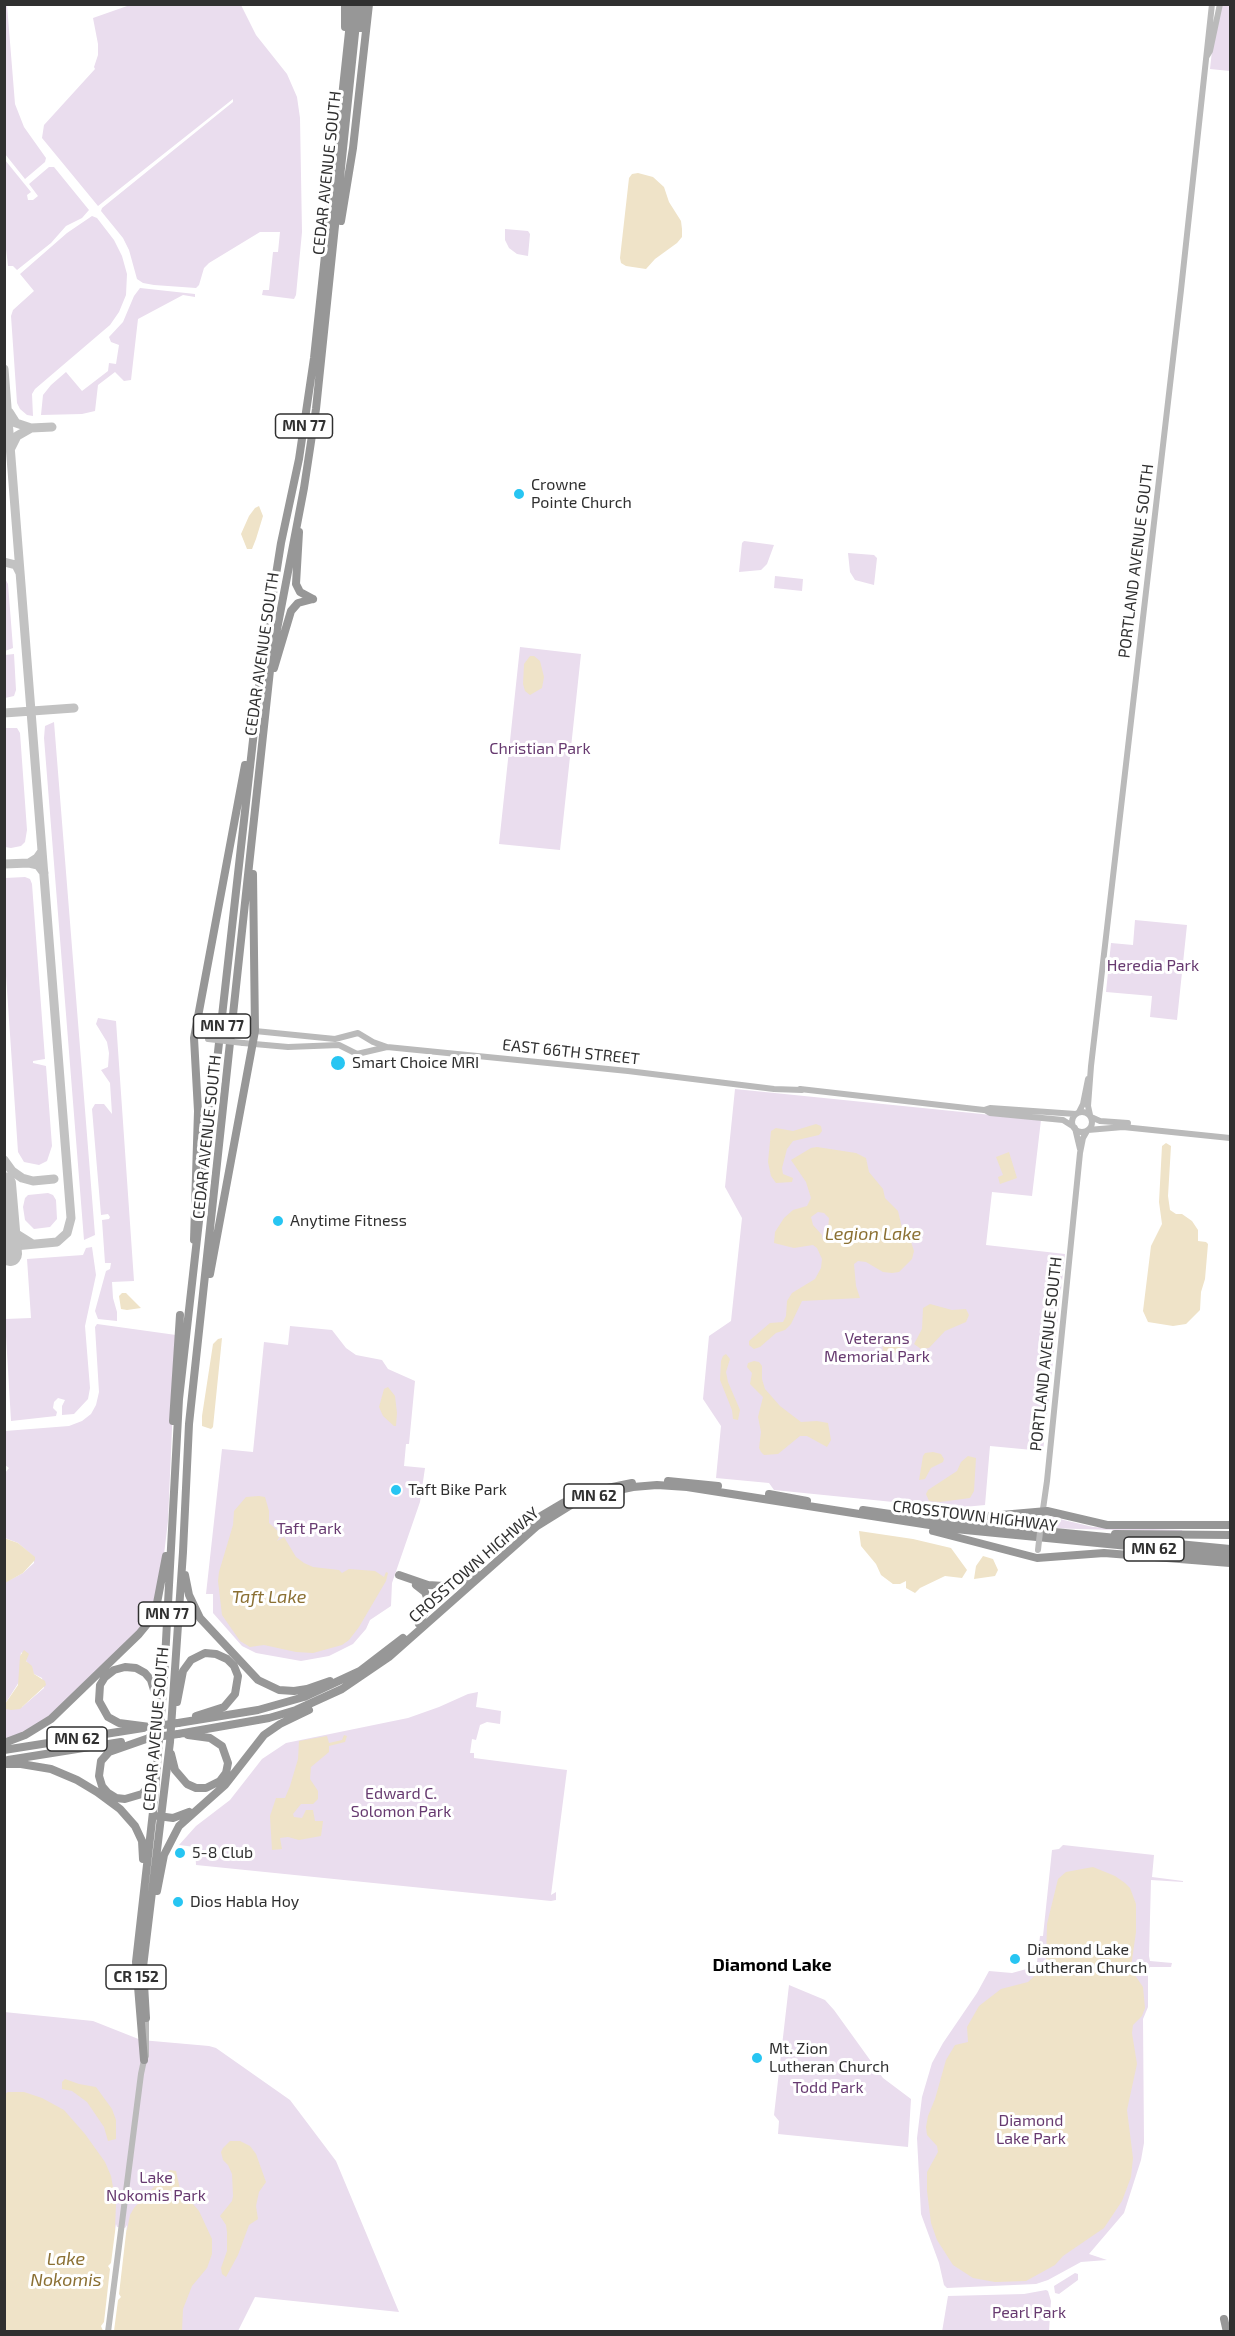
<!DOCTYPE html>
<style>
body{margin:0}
#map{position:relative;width:1235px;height:2336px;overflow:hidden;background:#fff;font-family:"Exo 2",sans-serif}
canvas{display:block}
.frame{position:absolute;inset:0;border:6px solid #303030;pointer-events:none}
</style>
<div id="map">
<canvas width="1235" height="2336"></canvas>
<div class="frame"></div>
</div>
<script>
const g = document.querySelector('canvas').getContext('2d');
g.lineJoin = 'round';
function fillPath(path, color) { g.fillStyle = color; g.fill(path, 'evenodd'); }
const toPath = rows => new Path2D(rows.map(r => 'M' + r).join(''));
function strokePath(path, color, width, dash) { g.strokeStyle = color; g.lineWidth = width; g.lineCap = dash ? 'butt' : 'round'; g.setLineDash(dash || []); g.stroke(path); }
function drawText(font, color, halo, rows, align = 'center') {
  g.font = font + ' "Exo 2",sans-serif'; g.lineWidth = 6; g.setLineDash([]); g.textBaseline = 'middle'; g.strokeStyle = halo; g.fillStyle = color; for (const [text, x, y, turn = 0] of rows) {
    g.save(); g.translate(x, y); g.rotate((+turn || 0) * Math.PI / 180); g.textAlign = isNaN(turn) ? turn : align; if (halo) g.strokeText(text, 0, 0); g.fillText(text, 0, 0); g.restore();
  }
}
fillPath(toPath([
 [4,5,7,5,15,104,24,127,46,158,45,162,25,179,5,154],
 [130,5,241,5,256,35,287,74,297,97,300,118,302,232,296,295,294,299,262,295,263,290,269,290,273,252,278,252,280,232,260,232,209,263,204,268,199,285,196,288,154,285,143,283,137,279,129,250,123,238,101,211,102,208,233,102,233,99,98,206,42,138,44,125,95,69,94,67,98,55,98,44,93,18],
 [1217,5,1230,5,1230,71,1210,69],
 [5,160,31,192,27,195,28,200,33,200,38,196,29,184,49,167,54,167,89,210,82,218,66,226,51,243,17,270,13,266,8,266,4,232],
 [92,216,97,218,114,240,122,256,127,274,126,295,119,312,110,325,35,389,32,394,33,416,27,415,20,409,17,403,11,316,13,310,34,291,20,274,67,233],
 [505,229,528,231,530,234,528,256,517,254,509,248,505,240],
 [140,288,195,294,195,297,183,295,138,319,131,380,124,381,115,372,98,385,95,411,82,414,41,415,43,395,51,385,66,372,82,391,108,371,109,363,116,364,119,345,111,342,109,337,123,322,134,296],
 [744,541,774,545,767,564,761,570,739,572,742,543],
 [848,553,874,555,877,558,874,585,855,580,850,572],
 [775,576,803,579,802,591,774,588],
 [4,577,8,584,13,648,5,651],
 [520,647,581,654,560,850,499,844],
 [14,654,16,690,14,696,5,698,5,655],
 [54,722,95,1235,84,1240,44,738,45,726],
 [5,728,17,728,20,733,27,830,25,842,21,846,11,848,5,847],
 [25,877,30,879,32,884,45,1059,33,1061,33,1063,46,1066,52,1146,47,1161,39,1165,24,1162,18,1152,5,961,5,878],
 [1135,920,1187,925,1177,1020,1150,1017,1152,996,1106,992,1111,943,1133,945],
 [98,1018,116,1021,134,1281,112,1282,113,1298,117,1312,117,1321,98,1319,95,1311,106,1271,110,1269,111,1263,105,1263,102,1220,109,1219,110,1217,108,1214,101,1215,92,1109,95,1104,104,1104,112,1114,110,1083,101,1070,108,1067,109,1053,107,1042,96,1024],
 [735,1089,1041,1120,1032,1196,992,1192,986,1245,1065,1254,1043,1451,990,1446,985,1505,953,1508,774,1490,769,1483,716,1478,721,1426,703,1399,709,1336,731,1321,742,1218,725,1187],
 [48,1193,53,1195,56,1200,57,1219,50,1227,34,1229,25,1220,23,1207,25,1198,28,1195],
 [92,1247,96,1275,85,1326,90,1388,88,1399,74,1414,62,1415,62,1406,65,1400,58,1398,54,1402,53,1408,57,1412,56,1416,11,1421,5,1319,31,1318,27,1259,83,1255,86,1248],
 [97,1324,176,1335,168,1521,160,1588,143,1627,46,1721,5,1741,4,1583,23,1573,34,1563,34,1557,18,1543,5,1538,5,1473,9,1468,5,1465,5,1431,69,1426,82,1421,91,1414,96,1405,99,1392,95,1327],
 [21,1652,34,1674,42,1678,44,1688,22,1707,5,1704,19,1682],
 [290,1326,332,1330,346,1348,356,1355,382,1360,388,1369,415,1381,409,1444,406,1444,404,1466,425,1468,420,1502,392,1583,391,1606,370,1620,366,1629,353,1644,329,1656,301,1661,256,1653,242,1646,213,1613,213,1594,206,1594,222,1449,253,1452,264,1342,288,1345],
 [1047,1516,1093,1527,1182,1530,1183,1532,1046,1528],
 [478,1692,476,1707,501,1711,500,1724,487,1722,480,1725,476,1740,472,1739,470,1753,474,1753,474,1758,567,1770,551,1895,556,1892,556,1900,551,1901,196,1865,195,1847,179,1845,196,1826,230,1800,262,1759,286,1743,408,1718,439,1707,468,1694],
 [1063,1845,1154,1855,1152,1877,1183,1881,1183,1882,1151,1880,1149,1956,1150,1961,1172,1963,1171,1967,1150,1967,1148,1970,1148,2007,1143,2019,1144,2143,1141,2160,1124,2213,1089,2254,1107,2260,1081,2262,1048,2280,1036,2284,947,2288,944,2285,939,2263,921,2214,917,2138,922,2097,932,2063,943,2043,977,1993,989,1971,1012,1973,1030,1968,1037,1962,1040,1936,1043,1936,1052,1850,1059,1849],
 [789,1985,825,2000,834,2010,883,2078,911,2099,908,2147,778,2134,779,2121,774,2115],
 [4,2012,93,2021,141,2040,209,2046,216,2048,290,2100,336,2161,399,2312,255,2297,238,2331,5,2331],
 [1075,2273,1078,2274,1078,2280,1059,2294,1055,2293,1054,2286],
 [1046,2290,1048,2291,1051,2301,1049,2331,942,2332,948,2296,1024,2294]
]), '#eaddee');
fillPath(toPath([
 [638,173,653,177,664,187,669,202,681,221,682,229,682,237,677,243,655,259,646,269,626,266,621,263,620,258,629,178,632,174],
 [259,506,263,516,256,539,252,549,247,549,241,534,249,516,255,508],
 [530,656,534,656,540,661,544,677,542,688,530,695,525,691,523,684,524,664],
 [816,1124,821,1126,822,1131,819,1135,793,1141,787,1149,782,1168,783,1174,793,1178,792,1182,776,1183,771,1176,768,1162,771,1131,776,1128,793,1131],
 [1166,1143,1171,1146,1168,1196,1170,1210,1176,1214,1182,1214,1192,1221,1198,1230,1198,1241,1206,1242,1208,1244,1205,1279,1201,1292,1200,1310,1186,1324,1173,1326,1148,1322,1143,1311,1151,1246,1162,1224,1159,1202,1162,1146],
 [817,1147,856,1153,866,1158,869,1172,883,1189,885,1198,898,1211,903,1232,910,1239,914,1251,912,1259,899,1272,892,1273,883,1272,866,1262,858,1261,854,1264,856,1286,860,1298,802,1301,791,1324,785,1330,776,1333,760,1347,754,1349,749,1345,749,1341,770,1323,783,1322,786,1316,787,1301,792,1293,815,1279,821,1268,822,1259,817,1248,813,1245,794,1248,774,1243,775,1232,784,1218,793,1210,807,1206,811,1198,806,1182,791,1160,811,1148],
 [818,1212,824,1213,829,1218,828,1230,832,1232,833,1242,830,1243,822,1238,822,1235,813,1225,811,1217],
 [1009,1152,1017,1178,1000,1184,998,1177,1003,1175,996,1157],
 [122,1293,126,1293,141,1308,127,1310,121,1309,119,1296],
 [930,1304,952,1310,966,1309,969,1315,966,1322,945,1331,929,1348,921,1349,914,1344,922,1329,923,1308],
 [892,1333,903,1338,904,1342,898,1352,887,1355,883,1350,882,1340,886,1335],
 [222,1338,213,1427,211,1429,202,1426,202,1416,213,1344,218,1339],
 [726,1354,730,1359,726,1372,728,1382,740,1410,738,1420,733,1419,732,1410,720,1380,721,1361,723,1356],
 [754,1361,759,1362,762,1366,762,1379,765,1389,780,1406,801,1422,817,1421,828,1423,831,1440,827,1447,807,1436,800,1436,778,1454,764,1455,761,1452,759,1448,761,1432,758,1417,763,1397,750,1384,752,1373,747,1367,748,1363],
 [388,1387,395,1396,397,1413,396,1426,394,1426,383,1416,379,1407,384,1389],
 [933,1452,941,1454,944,1459,943,1462,931,1468,925,1479,919,1480,923,1456,925,1453],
 [968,1456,976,1458,974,1491,970,1498,940,1502,929,1501,926,1494,928,1490,957,1471,961,1462],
 [259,1496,265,1497,269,1511,269,1523,281,1534,277,1541,284,1537,296,1557,304,1563,313,1567,339,1570,342,1573,349,1569,375,1571,384,1577,386,1572,388,1573,386,1581,359,1627,349,1640,342,1645,313,1653,296,1652,264,1645,250,1647,240,1641,222,1615,218,1581,219,1572,233,1525,234,1511,246,1497],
 [859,1531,913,1539,951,1548,967,1570,962,1578,945,1576,920,1588,915,1593,906,1588,906,1581,900,1584,893,1584,881,1575,876,1564,861,1546],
 [4,1538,18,1543,35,1557,35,1560,23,1573,5,1583],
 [983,1556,993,1559,998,1570,995,1576,974,1579,976,1566],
 [24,1650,29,1654,26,1661,32,1666,34,1674,45,1681,46,1685,20,1709,11,1710,6,1709,5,1704,18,1685,20,1656],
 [344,1735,347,1736,345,1742,329,1746,329,1752,311,1767,310,1779,318,1791,318,1799,313,1804,301,1804,293,1814,294,1817,302,1818,306,1810,313,1810,315,1821,323,1821,321,1836,299,1840,288,1837,280,1838,282,1849,272,1850,270,1816,276,1798,285,1798,290,1786,298,1759,299,1741,327,1736,329,1743,342,1740],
 [1093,1867,1115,1876,1125,1883,1130,1888,1136,1904,1136,1932,1131,1967,1132,1971,1143,1987,1145,2008,1142,2016,1133,2025,1132,2033,1137,2064,1127,2110,1133,2158,1131,2177,1122,2201,1104,2228,1063,2256,1055,2265,1026,2281,995,2282,973,2278,953,2265,937,2240,931,2223,927,2191,927,2172,938,2152,937,2146,927,2135,926,2127,928,2116,935,2099,946,2060,955,2045,968,2042,967,2027,979,2006,1001,1989,1028,1982,1042,1969,1046,1961,1047,1924,1058,1879,1066,1872],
 [65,2079,79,2084,96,2087,112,2109,116,2120,116,2139,108,2141,104,2127,87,2102,72,2091,62,2089,62,2082],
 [8,2092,24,2092,42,2098,64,2110,85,2134,105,2162,111,2176,116,2204,115,2229,127,2230,130,2215,134,2208,170,2170,176,2171,180,2189,199,2211,212,2239,212,2254,207,2268,192,2286,183,2309,182,2331,5,2332,5,2094],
 [230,2141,240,2141,250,2146,256,2154,266,2182,259,2192,256,2206,258,2219,249,2225,238,2255,226,2277,222,2274,221,2268,227,2251,227,2232,226,2225,220,2216,232,2201,233,2196,232,2174,228,2165,223,2160,221,2152,223,2148]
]), '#efe3c8');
fillPath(toPath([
 [116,2224,117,2227,125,2228,127,2225,119,2294,121,2297,118,2300,114,2331,103,2331,101,2326,104,2322,110,2269,108,2266,111,2263]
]), '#fff');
strokePath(toPath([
 [4,369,71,1218,67,1233,57,1242,4,1247],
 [9,412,16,423,31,428,17,436,11,448],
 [31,428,52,427],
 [4,562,16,565,20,573],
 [4,713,74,708],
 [42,851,37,858,29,863,38,865,44,873],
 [4,864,29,863],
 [4,1160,12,1171,22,1178,33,1181,54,1179],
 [4,1228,7,1217,15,1233,31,1243]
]), '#c2c2c2', 9);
strokePath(toPath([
 [4,1184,10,1254]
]), '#c2c2c2', 24);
strokePath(toPath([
 [1207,56,1210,51,1220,4],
 [245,1030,335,1039,358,1033,373,1042,387,1047],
 [243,1043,288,1047,339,1045,357,1054,387,1047,628,1071,774,1089,802,1090],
 [800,1089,984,1110,990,1108,1076,1114],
 [985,1110,990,1113,1063,1120,1074,1127],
 [1079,1112,1083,1104,1088,1079],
 '1072 1122a10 10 0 1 1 20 0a10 10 0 1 1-20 0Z',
 [1090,1115,1088,1106,1091,1066,1181,290,1212,4],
 [1091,1117,1100,1121,1128,1123],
 [1075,1128,1080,1149],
 [1088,1130,1123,1127,1230,1138],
 [1041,1523,1047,1481,1080,1153,1083,1138,1087,1131],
 [108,2332,141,2074,144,2060,146,2056,146,2020]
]), '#bababa', 6);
strokePath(toPath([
 [345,27,345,4],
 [360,28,364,4],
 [341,221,353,148,369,4],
 [299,532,296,584,300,592,313,599],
 [274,668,291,611,298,603,313,599],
 [194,1240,198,1111,194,1038,245,765],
 [210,1274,255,1031,253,874],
 [173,1421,180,1315],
 [668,1481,718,1486],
 [769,1494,807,1501],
 [863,1510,931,1520,1230,1549],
 [955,1519,1047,1511,1107,1525,1230,1525],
 [933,1531,1037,1558,1104,1553,1230,1563],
 [1115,1534,1230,1535],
 [520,1535,536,1519,563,1503,588,1492,632,1483],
 [185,1575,189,1595,200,1618,258,1680,279,1690,294,1691,307,1689,330,1681],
 [399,1575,428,1585,444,1586,462,1582,476,1573],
 [416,1585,425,1592,429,1603,419,1624],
 [177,1702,183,1671,191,1660,205,1653,216,1654,227,1659,234,1666,238,1676,235,1694,224,1707,196,1716],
 [178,1723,258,1710,304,1697,360,1671,403,1638],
 [150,1727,119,1723,108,1717,99,1701,100,1685,105,1677,114,1670,125,1667,136,1668,145,1673,151,1680,158,1703],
 [178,1734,269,1718,296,1710,342,1689,389,1657,537,1526,574,1503,604,1493,633,1487,657,1485,687,1487,955,1529,1230,1556],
 [149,1738,109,1752,101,1761,99,1776,102,1786,108,1793,116,1798,125,1799,142,1794,148,1787,153,1775],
 [4,1743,25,1735,51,1719,139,1634,148,1623,157,1603,166,1556],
 [4,1750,143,1728],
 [171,1754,175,1770,187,1784,196,1788,206,1788,220,1781,226,1773,228,1763,222,1746,210,1738,188,1735],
 [8,1760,121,1742],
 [4,1764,21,1764,51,1769,77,1780,97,1792,120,1809,135,1826,142,1841,143,1859],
 [158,1816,173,1818,189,1812],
 [157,1891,164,1855,179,1826,225,1785,264,1735,280,1724,309,1710],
 [146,2018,143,1967,170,1742,183,1552,189,1424,271,661,304,488,316,409,358,4],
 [144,2060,136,1962,154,1803,164,1678,179,1399,261,669,281,543,299,459,314,358,352,4],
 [1224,2319,1227,2332]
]), '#979797', 8);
strokePath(toPath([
 [209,1026,245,1030],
 [208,1039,243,1043],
 [1038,1550,1041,1523]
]), '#bababa', 6);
strokePath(toPath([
 [150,1727,178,1723],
 [149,1738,178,1734]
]), '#979797', 8);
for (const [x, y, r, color] of [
 [519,494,6,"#27c5f2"],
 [338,1063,8,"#27c5f2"],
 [278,1221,6,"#27c5f2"],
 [396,1490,6,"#27c5f2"],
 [180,1853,6,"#27c5f2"],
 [178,1902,6,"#27c5f2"],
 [1015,1959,6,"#27c5f2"],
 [757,2058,6,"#27c5f2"]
]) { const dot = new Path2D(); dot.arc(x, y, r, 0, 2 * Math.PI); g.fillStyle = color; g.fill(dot); strokePath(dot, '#fff', 2); }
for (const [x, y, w] of [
 [304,426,57],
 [222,1026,57],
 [594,1496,60],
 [1154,1549,60],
 [167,1614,57],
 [77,1739,60],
 [136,1977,60]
]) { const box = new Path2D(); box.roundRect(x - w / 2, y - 12, w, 24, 4.5); g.fillStyle = '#fff'; g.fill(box); strokePath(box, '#303030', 1.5); }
drawText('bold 15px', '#303030', null, [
 ["MN 77",304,426],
 ["MN 77",222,1026],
 ["MN 62",594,1496],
 ["MN 62",1154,1549],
 ["MN 77",167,1614],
 ["MN 62",77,1739],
 ["CR 152",136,1977]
]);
drawText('16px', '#303030', '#fff', [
 ["CEDAR AVENUE SOUTH",327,173,-84],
 ["PORTLAND AVENUE SOUTH",1136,561,-83],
 ["CEDAR AVENUE SOUTH",262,654,-82],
 ["EAST 66TH STREET",571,1052,6],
 ["CEDAR AVENUE SOUTH",207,1137,-84],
 ["PORTLAND AVENUE SOUTH",1046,1354,-84],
 ["CROSSTOWN HIGHWAY",975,1516,7],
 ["CROSSTOWN HIGHWAY",474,1565,-41],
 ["CEDAR AVENUE SOUTH",156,1729,-85]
]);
drawText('16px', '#303030', '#fff', [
 ["Crowne",531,485],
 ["Pointe Church",531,503],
 ["Smart Choice MRI",352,1063],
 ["Anytime Fitness",290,1221],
 ["Taft Bike Park",408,1490],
 ["5-8 Club",192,1853],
 ["Dios Habla Hoy",190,1902],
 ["Diamond Lake",1027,1950],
 ["Lutheran Church",1027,1968],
 ["Mt. Zion",769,2049],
 ["Lutheran Church",769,2067]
], 'left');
drawText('16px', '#673a70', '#fff', [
 ["Christian Park",540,749],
 ["Heredia Park",1153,966],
 ["Veterans",877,1339],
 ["Memorial Park",877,1357],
 ["Taft Park",309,1529],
 ["Edward C.",401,1794],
 ["Solomon Park",401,1812],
 ["Todd Park",828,2088],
 ["Diamond",1031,2121],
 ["Lake Park",1031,2139],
 ["Lake",156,2178],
 ["Nokomis Park",156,2196],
 ["Pearl Park",1029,2313]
]);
drawText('italic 18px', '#8b7033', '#fff', [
 ["Legion Lake",873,1234],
 ["Taft Lake",269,1597],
 ["Lake",66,2259],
 ["Nokomis",66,2280]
]);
drawText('bold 18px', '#000', '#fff', [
 ["Diamond Lake",772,1965]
]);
</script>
